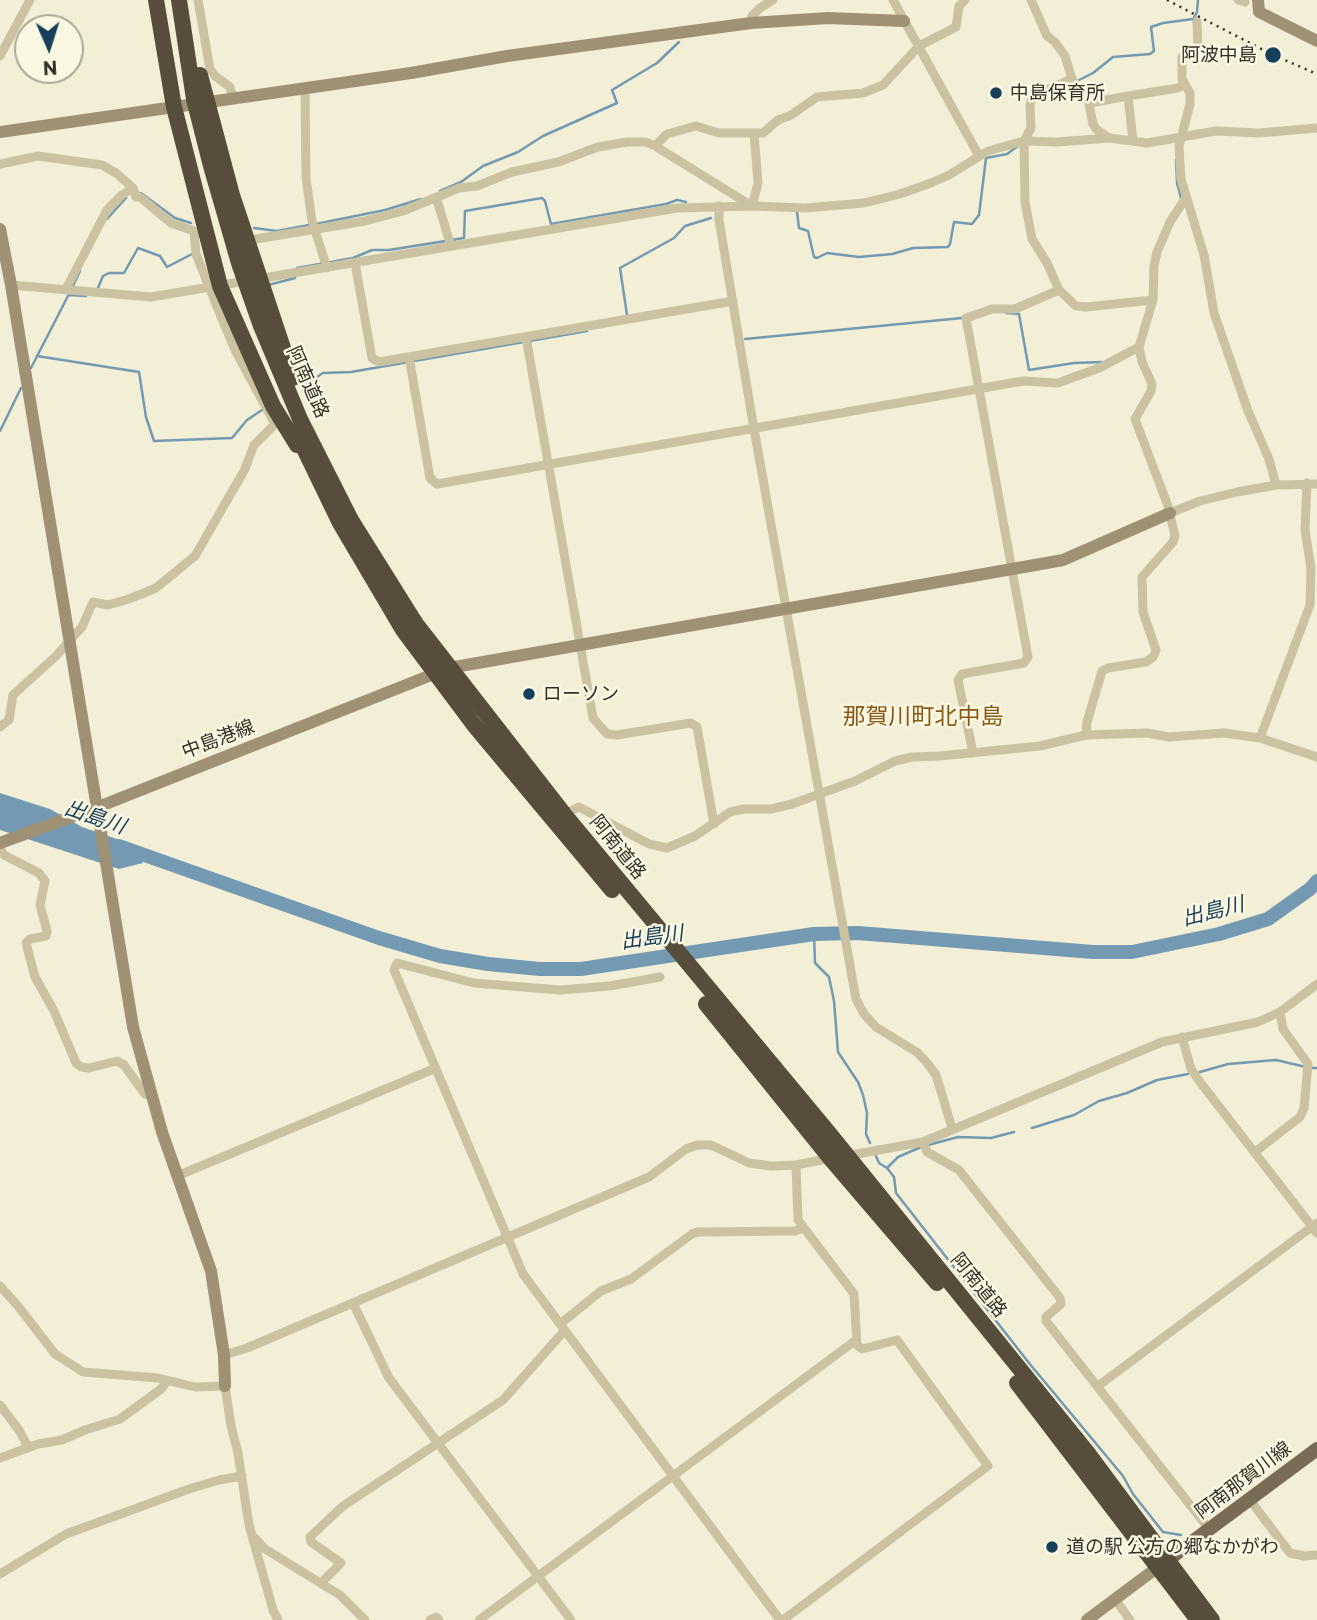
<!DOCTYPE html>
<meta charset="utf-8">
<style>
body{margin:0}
#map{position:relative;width:1317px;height:1620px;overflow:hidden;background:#f3efd6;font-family:Commissioner,sans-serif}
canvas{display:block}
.north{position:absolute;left:14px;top:14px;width:70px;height:70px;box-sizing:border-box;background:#faf7e2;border:2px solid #aba796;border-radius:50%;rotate:177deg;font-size:19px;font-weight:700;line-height:28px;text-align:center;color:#352f25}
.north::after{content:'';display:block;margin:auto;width:24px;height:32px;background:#173f59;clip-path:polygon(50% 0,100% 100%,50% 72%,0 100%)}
</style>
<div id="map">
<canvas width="1317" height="1620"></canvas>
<div class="north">N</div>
</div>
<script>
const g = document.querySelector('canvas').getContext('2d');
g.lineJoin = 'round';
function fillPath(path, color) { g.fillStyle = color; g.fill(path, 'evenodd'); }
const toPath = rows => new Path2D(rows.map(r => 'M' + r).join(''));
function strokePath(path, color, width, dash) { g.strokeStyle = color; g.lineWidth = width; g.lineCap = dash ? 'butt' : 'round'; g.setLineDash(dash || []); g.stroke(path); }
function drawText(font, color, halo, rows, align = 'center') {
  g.font = font + ' Commissioner,"Noto Sans JP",sans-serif'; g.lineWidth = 5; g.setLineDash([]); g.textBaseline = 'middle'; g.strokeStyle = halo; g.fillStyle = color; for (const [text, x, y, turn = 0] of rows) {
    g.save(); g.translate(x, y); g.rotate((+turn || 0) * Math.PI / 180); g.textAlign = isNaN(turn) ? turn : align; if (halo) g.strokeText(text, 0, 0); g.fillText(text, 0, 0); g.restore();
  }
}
fillPath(toPath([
 [0,793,50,809,82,827,134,845,143,863,119,869,0,830]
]), '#739ab2');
strokePath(toPath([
 [1193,20,1197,12,1198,0],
 [1077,81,1093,73,1113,57,1150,54,1154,51,1151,27,1163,23,1193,19],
 [1176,160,1177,183,1181,198],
 [440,191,461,182,483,166,518,152,543,136,617,103,612,90,657,63,679,42],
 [141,193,175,218,191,223],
 [797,212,799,228,808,231,814,257,817,258,827,253,859,257,892,254,913,248,948,247,950,244,954,222,972,224,979,215,986,158,1007,154,1018,146],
 [107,219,126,198],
 [316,224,385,210,421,199],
 [254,228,277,231,309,225],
 [297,268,353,258,372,250,389,250,464,238,465,211,542,198,545,201,551,224,666,204,677,200,686,202],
 [268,285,295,278],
 [72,288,80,271],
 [98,288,103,276,109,273,124,273,138,248,160,256,167,267,194,253],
 [69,295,86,296],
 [1006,313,1019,314,1029,370,1074,363,1102,362],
 [627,315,620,268,674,238,685,226,711,218],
 [745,339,962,318],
 [37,356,139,372,146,417,154,441,232,438,247,420,262,410],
 [31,368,69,294],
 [306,384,323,373,351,372,587,331],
 [0,431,21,388],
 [814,934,815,963,829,977,834,1001,838,1052,858,1082,863,1095,867,1113,866,1134,870,1143],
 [1312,1068,1317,1068],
 [1200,1072,1228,1064,1276,1060,1306,1067],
 [1032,1128,1074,1115,1099,1101,1127,1093,1157,1080,1188,1074],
 [928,1145,958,1137,991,1138,1014,1132],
 [876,1156,879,1163,887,1168,898,1157,921,1147],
 [887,1168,894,1177,896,1193,1029,1363,1123,1476,1133,1494,1163,1532,1181,1535]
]), '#739ab2', 2.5);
strokePath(toPath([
 [119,846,379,938,440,956,488,964,540,969,581,969,814,934,858,933,1093,952,1132,952,1219,934,1268,919,1310,889,1317,881]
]), '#739ab2', 14);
strokePath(toPath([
 [198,0,210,69,215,76,230,87,233,98],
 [893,0,979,156],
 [1031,0,1047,36,1055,42,1065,56,1072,79,1088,99,1093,124,1096,129,1109,138],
 [1238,0,1245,2],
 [1197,21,1198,51,1184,54,1182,58,1182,79,1190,93,1190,104,1179,146,1181,179,1204,255,1214,313,1248,411,1269,459,1276,485],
 [751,23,752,16,760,8,773,0],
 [0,56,30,0],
 [1072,79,1049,89,1032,99,1030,105,1031,128,1024,141,1025,202,1032,239,1047,263,1059,290,1076,306,1086,307,1153,300],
 [305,88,306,178,312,221,327,268],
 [1128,96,1178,88,1183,85],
 [1090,103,1128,96,1133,141],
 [754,133,763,133,778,120,791,115,817,97,863,93,883,85,919,46,956,27,959,6,965,0],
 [0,164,38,156,102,165,116,173,133,188],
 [436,197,451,246],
 [719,206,719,220,754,429,856,999,864,1014,876,1027,918,1053,928,1064,936,1075,952,1128],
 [256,239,365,221,403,211,459,188,477,186,512,172,558,162,598,147,627,142,646,142,655,146,752,206,758,183,754,133,719,133,696,126,667,134,655,146],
 [355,263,372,358,379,362,733,301],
 [11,285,151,297,677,208,752,206,805,208,864,203,900,194,931,183,949,175,988,151,1024,141,1057,142,1109,138,1147,143,1216,131,1259,133,1317,128],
 [66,289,107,210,122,195,133,188,136,197,140,197,171,223,194,231,196,254,220,314],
 [526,337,593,718,607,734,617,735,691,723,697,727,714,824],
 [409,357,430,478,437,484,1023,381,1058,383,1099,368,1139,347],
 [1170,513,1200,501,1237,492,1276,485,1317,484],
 [0,727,9,720,13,695,56,656,82,627,93,602,108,605,129,599,156,588,195,556,245,469,254,445,275,424,235,350,220,314,229,308],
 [1086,735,1087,722,1102,671,1108,668,1146,662,1153,657,1156,650,1143,612,1142,577,1173,542,1175,536,1168,506,1135,419,1151,391,1152,384,1142,362,1139,347,1153,300,1154,266,1157,252,1170,222,1185,199],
 [1260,738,1310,605,1311,568,1305,530,1307,483],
 [973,753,958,680,962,674,1024,663,1028,657,966,318,992,309,1015,309,1059,290],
 [564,814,579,807,649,844,667,848,695,836,730,812,744,809,771,809,792,804,855,781,895,761,912,757,940,756,1040,746,1086,735,1147,733,1169,737,1224,733,1260,738,1317,757],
 [0,849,4,855,39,873,45,881,40,905,47,931,46,936,30,939,26,943,35,977,54,1011,76,1063,81,1067,89,1068,117,1061,124,1065,145,1094,151,1095],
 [660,977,610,986,560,990,474,983,397,963,394,970,523,1274,780,1620],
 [1182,1037,1191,1069,1200,1082,1317,1233],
 [923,1142,927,1152,959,1170,1060,1298,1061,1304,1046,1317,1046,1321,1209,1529],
 [1255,1152,1300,1117,1304,1108,1308,1064,1283,1029,1280,1012],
 [846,1156,923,1142,1162,1042,1258,1022,1280,1012,1317,984],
 [177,1176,436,1068],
 [0,1286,18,1306,55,1354,83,1372,158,1378,195,1387,225,1386,231,1426,238,1453,249,1525,273,1610,278,1620],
 [353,1303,389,1378,571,1620],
 [560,1324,601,1291,631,1279,692,1234,697,1232,795,1231,803,1228],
 [224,1355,247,1348,649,1177,686,1149,697,1145,711,1145,749,1163,771,1166,796,1165,832,1158],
 [1098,1386,1317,1223],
 [0,1405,19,1430,28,1447],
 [0,1458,38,1444,62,1440,85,1430,120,1419,161,1389,167,1381],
 [1250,1500,1290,1553,1304,1556,1317,1555],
 [255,1538,265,1549,340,1595,365,1620],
 [0,1574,66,1534,189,1489,219,1480,242,1476],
 [322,1582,341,1563,311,1542,310,1537,343,1506,503,1400,565,1330],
 [1115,1599,1130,1620],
 [430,1620,436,1617,439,1620],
 [479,1620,856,1340],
 [783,1620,988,1466,897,1340,862,1349,857,1345,854,1294,798,1220,796,1165]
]), '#cbc2a1', 9);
strokePath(toPath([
 [1258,0,1259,12,1317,41],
 [0,132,411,73,507,56,751,23,828,18,904,21],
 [0,229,11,285,133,1027,162,1132,211,1271,224,1355,225,1386],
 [0,843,98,807,449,668,1052,562,1063,560,1170,513],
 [1087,1620,1158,1567]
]), '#9f9173', 12);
strokePath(toPath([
 [1161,1565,1317,1449]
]), '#786c54', 14);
strokePath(toPath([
 [156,0,174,107,220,286,273,406,297,445],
 [179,0,194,99,211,166,239,263,261,326,300,419,351,520,416,624,564,814,829,1133,1087,1452,1212,1620],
 [200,75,232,195,293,378],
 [296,432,340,523,403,630,474,725,612,890],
 [706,1004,830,1158,937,1283],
 [1017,1383,1198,1620]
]), '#574d3b', 16);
strokePath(toPath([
 [1167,0,1273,55,1317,74]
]), '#352f25', 2.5, [2, 5]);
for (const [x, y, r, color] of [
 [1273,55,9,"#173f59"],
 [996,93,7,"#173f59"],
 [529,694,7,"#173f59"],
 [1052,1547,7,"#173f59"]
]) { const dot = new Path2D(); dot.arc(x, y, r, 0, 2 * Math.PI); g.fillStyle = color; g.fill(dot); strokePath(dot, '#faf7e2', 2.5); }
drawText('19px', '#352f25', '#faf7e2', [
 ["阿波中島",1257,55,"right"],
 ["中島保育所",1010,93],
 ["ローソン",543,694],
 ["道の駅 公方の郷なかがわ",1066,1547]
], 'left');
drawText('19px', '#352f25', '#faf7e2', [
 ["阿南道路",308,382,66],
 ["中島港線",218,739,-21],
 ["阿南道路",618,847,51],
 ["阿南道路",979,1285,51],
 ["阿南那賀川線",1243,1480,-37]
]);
drawText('italic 21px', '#173f59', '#faf7e2', [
 ["出島川",95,817,19],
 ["出島川",1213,911,-14],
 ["出島川",652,937,-8]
]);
drawText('23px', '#8a5918', '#faf7e2', [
 ["那賀川町北中島",923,716]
]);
</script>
